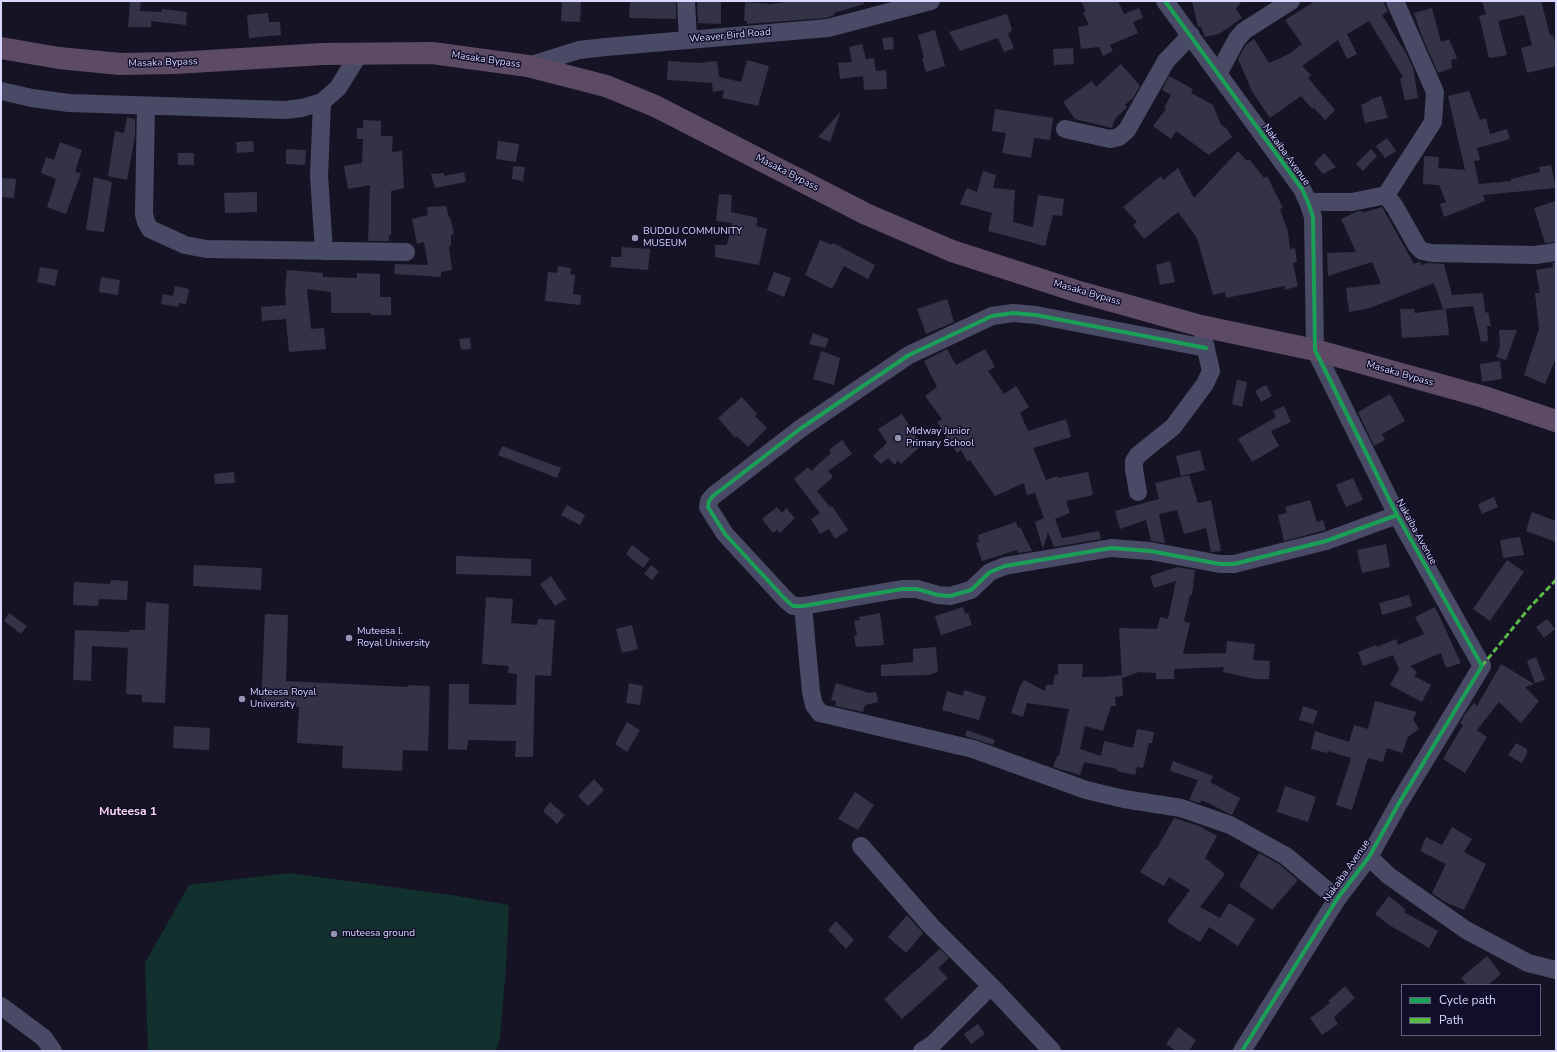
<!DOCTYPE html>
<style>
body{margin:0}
#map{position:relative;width:1557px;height:1052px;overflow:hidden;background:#161424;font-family:"Nunito Sans",sans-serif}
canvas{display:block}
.frame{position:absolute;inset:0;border:2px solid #d8d7ff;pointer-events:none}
.legend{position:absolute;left:1401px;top:984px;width:140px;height:52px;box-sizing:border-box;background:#110e2a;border:1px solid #615e7f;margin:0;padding:5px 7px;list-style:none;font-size:12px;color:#d8d7ff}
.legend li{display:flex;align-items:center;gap:8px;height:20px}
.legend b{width:20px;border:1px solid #615e7f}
</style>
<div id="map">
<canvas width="1557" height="1052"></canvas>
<div class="frame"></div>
<ul class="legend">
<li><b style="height:5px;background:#1a9f57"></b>Cycle path</li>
<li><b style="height:5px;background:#58b947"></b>Path</li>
</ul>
</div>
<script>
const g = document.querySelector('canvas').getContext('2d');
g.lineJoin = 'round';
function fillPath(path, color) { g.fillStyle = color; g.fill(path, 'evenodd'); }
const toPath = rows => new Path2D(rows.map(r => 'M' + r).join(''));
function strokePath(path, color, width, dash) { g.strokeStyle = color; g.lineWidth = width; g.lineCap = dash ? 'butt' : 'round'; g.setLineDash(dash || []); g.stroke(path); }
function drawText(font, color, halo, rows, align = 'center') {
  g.font = font + ' "Nunito Sans",sans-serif'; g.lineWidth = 3; g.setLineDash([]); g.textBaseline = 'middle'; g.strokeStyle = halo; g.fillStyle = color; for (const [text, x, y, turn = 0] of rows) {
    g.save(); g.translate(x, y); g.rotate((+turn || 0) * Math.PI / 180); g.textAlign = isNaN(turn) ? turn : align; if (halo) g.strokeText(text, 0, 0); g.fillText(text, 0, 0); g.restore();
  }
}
fillPath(toPath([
 [289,873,451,895,509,905,506,967,500,1038,496,1051,148,1051,145,963,189,885]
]), '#12302e');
fillPath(toPath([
 [130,1,141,1,140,11,161,12,162,9,187,12,186,25,151,21,151,27,128,27],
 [562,1,581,1,580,22,561,21],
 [630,1,676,2,676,19,629,18],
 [697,1,721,2,721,24,698,23],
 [795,1,863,1,864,4,834,13,834,15,826,18,747,24,747,21,744,21,745,2,770,4],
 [1081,1,1118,1,1124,14,1139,8,1143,18,1133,22,1138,33,1110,45,1113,51,1103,56,1099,47,1081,49,1078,27,1089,25,1083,13,1086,12],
 [1192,1,1242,1,1236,9,1242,18,1219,34,1205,37,1201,27,1198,27],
 [1315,1,1383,1,1388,11,1382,15,1406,53,1413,68,1418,98,1405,100,1400,79,1403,77,1369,21,1347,34,1357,54,1347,59,1338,40,1302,66,1311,75,1308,78,1335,110,1325,120,1314,108,1312,109,1301,96,1270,118,1253,93,1238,59,1246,45,1254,39,1269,63,1289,54,1302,44,1285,20],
 [1482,1,1541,1,1550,35,1553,35,1556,46,1556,66,1527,73,1521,48,1532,45,1524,15,1498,21,1507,55,1489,58,1479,16,1486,14],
 [1432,8,1441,42,1449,39,1457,58,1451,60,1452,68,1438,73,1421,34,1414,13],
 [268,13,269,22,280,22,281,35,249,38,247,15],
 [1007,14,1012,30,1008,34,1014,48,1004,52,998,38,960,51,949,32],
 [935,30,945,66,926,72,922,59,924,58,918,35],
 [893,37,894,49,884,50,882,38],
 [862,44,866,59,874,58,876,71,886,70,887,89,864,90,863,76,840,79,838,63,852,62,849,47],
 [1073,48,1074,64,1054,65,1053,49],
 [747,60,769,66,758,106,722,98,724,90,713,92,712,83,667,80,668,61,699,63,717,61,719,77,741,82],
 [1121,64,1140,86,1133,98,1125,105,1127,107,1115,119,1112,128,1075,119,1063,102,1092,81,1096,87],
 [1169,76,1193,89,1191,93,1213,105,1221,125,1226,128,1232,137,1209,155,1176,131,1171,139,1153,126,1166,109,1164,108,1171,95,1162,90],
 [1469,91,1480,120,1486,118,1490,134,1507,129,1510,139,1477,148,1480,160,1474,161,1479,184,1511,181,1511,179,1540,172,1539,167,1551,165,1556,188,1483,195,1485,201,1444,217,1440,204,1446,202,1439,185,1423,184,1424,156,1439,157,1438,168,1465,170,1448,96],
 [1381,96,1388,118,1365,123,1361,105,1370,101,1369,100],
 [995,109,1053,118,1050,140,1034,138,1031,158,1002,153,1006,133,992,131],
 [841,111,830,142,818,137],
 [127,117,135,119,135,136,127,180,108,176,115,131,124,133],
 [363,120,381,121,381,136,393,136,392,152,402,151,404,188,391,191,391,235,389,235,389,241,368,241,370,185,348,189,344,166,362,163,363,139,357,139,357,128,363,128],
 [1387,138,1396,151,1385,158,1376,146],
 [253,141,254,152,237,153,236,142],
 [498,141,519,144,516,162,496,159],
 [60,142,82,150,75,172,81,173,66,214,47,207,56,179,41,173,46,157,54,160],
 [286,149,306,150,305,165,286,164],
 [1371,149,1377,156,1363,171,1356,164],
 [1238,151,1247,161,1249,159,1264,178,1267,176,1283,208,1280,209,1288,232,1290,249,1295,248,1297,262,1293,263,1298,286,1285,290,1285,286,1226,298,1225,292,1213,295,1197,238,1178,212,1144,239,1133,225,1137,222,1123,207,1161,176,1163,180,1178,168,1194,198],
 [178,153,194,153,194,165,178,165],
 [1324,153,1336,167,1323,174,1314,163],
 [513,166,525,167,523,181,512,179],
 [983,171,996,175,993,188,1015,190,1013,222,1033,227,1038,195,1064,199,1062,216,1053,215,1045,246,988,231,992,213,960,204,967,188,977,192],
 [464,172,466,182,435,188,431,174,444,173,444,176],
 [94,177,112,182,104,232,86,230],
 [1,178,16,179,14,198,1,197],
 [257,192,257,212,225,213,224,193],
 [719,194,732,195,731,212,758,218,756,226,767,229,759,265,715,257,715,245,727,245,732,223,716,221],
 [1556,201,1556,242,1545,243,1534,208],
 [446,206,449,217,450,217,454,234,451,235,451,246,449,246,452,270,441,272,441,277,394,274,395,264,428,265,424,242,417,244,412,219,428,215,427,207],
 [1382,207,1414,264,1420,261,1421,265,1428,263,1444,264,1452,295,1483,293,1485,313,1488,312,1491,326,1487,326,1488,341,1481,342,1473,306,1443,309,1434,283,1370,308,1349,312,1346,288,1381,284,1372,262,1328,276,1327,253,1356,252,1341,219,1358,211,1362,211,1362,213],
 [820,240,832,245,833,243,875,265,868,279,844,266,832,289,805,275],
 [622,247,650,249,648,270,611,267,611,257,621,257],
 [1170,261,1175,282,1160,285,1156,265],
 [1552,263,1556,263,1556,358,1545,384,1524,375,1539,329,1535,293,1540,293,1536,270,1553,267],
 [558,266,571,268,570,274,575,275,573,294,581,295,580,305,545,301,548,272,557,273],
 [40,267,58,270,55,286,37,282],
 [287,270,323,273,323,277,357,278,357,273,380,274,380,297,391,297,391,315,371,315,371,313,331,313,331,292,307,289,311,329,324,328,326,349,289,352,286,319,262,321,261,307,286,305,285,291],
 [774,272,791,278,784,297,767,290],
 [101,277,120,280,118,295,99,292],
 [175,286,189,289,186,304,179,303,178,307,161,304,163,294,173,296],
 [947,299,954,322,926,334,917,309],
 [1400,309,1414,309,1415,313,1446,309,1449,335,1402,338],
 [1499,330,1517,330,1506,360,1496,357,1500,348],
 [813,333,829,339,825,348,809,344],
 [470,338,471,349,461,350,459,339],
 [947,349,956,365,985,349,995,367,988,371,1004,394,1016,386,1029,407,1020,413,1028,431,1066,419,1071,437,1033,448,1046,480,1057,476,1058,478,1088,472,1093,495,1066,501,1070,513,1055,519,1062,538,1099,531,1101,539,1054,547,1048,532,1043,549,1035,522,1044,518,1035,493,1027,495,1024,483,995,496,970,460,967,461,961,450,957,453,937,422,942,419,925,396,937,387,924,361],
 [821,351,840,358,834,385,813,379],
 [1500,361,1502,379,1482,382,1480,364],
 [1237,380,1247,382,1242,407,1232,404],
 [1266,385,1272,396,1261,402,1255,391],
 [1390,394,1405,421,1382,434,1385,440,1374,446,1358,412],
 [742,397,757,414,755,416,767,428,748,447,737,436,735,438,718,418],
 [1284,406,1291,422,1271,431,1279,446,1252,462,1238,439,1276,417,1273,411],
 [902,414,915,435,923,444,901,464,898,460,895,465,888,458,881,464,873,456,887,443,878,429],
 [842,440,852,454,828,471,833,477,817,491,830,507,832,506,848,530,835,539,829,529,820,534,811,519,820,513,794,479,808,467,811,471,831,453,829,450],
 [502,446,561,468,557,478,498,455],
 [1200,450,1205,470,1181,476,1176,456],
 [234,472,235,483,215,484,214,474],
 [1189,475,1198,503,1211,500,1221,551,1211,552,1206,528,1184,534,1177,510,1159,514,1165,543,1151,541,1146,520,1120,529,1115,511,1159,499,1155,483],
 [1353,478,1363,500,1346,507,1336,485],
 [1494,497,1498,507,1482,514,1478,504],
 [1310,500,1317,522,1323,520,1326,530,1284,541,1278,515,1287,513,1285,507],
 [567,505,585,515,580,525,561,515],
 [777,507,782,513,786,508,795,518,780,533,777,530,773,533,762,519],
 [1532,512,1556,521,1556,542,1526,531],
 [1016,522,1018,528,1020,527,1032,551,1018,553,1017,550,982,561,976,543,979,542,978,535],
 [1520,537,1524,555,1503,558,1500,540],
 [1386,544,1390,567,1362,573,1357,550],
 [632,545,650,559,643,568,626,554],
 [456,556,531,559,531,576,456,574],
 [1507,560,1524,572,1490,621,1473,609],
 [194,565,262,568,261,590,193,586],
 [651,565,659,572,652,580,644,574],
 [1177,567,1195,570,1192,595,1190,595,1184,621,1190,623,1183,654,1226,653,1227,641,1255,644,1253,660,1270,661,1269,679,1255,679,1223,672,1224,667,1174,669,1174,679,1156,679,1156,673,1139,672,1122,678,1123,696,1115,697,1116,706,1111,706,1103,731,1085,726,1080,749,1101,756,1104,741,1133,748,1137,729,1154,732,1152,743,1149,743,1143,768,1137,767,1135,775,1117,771,1117,769,1084,762,1080,775,1053,767,1057,756,1059,756,1069,709,1027,703,1023,717,1011,713,1020,686,1024,680,1045,691,1046,685,1053,685,1055,674,1058,675,1058,664,1083,664,1082,677,1104,677,1122,675,1122,677,1119,628,1157,629,1160,617,1168,619,1176,581,1154,588,1150,576],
 [551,576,566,599,555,606,540,584],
 [111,580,128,581,127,600,99,599,98,606,73,605,74,582,110,584],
 [1409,595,1412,606,1382,615,1379,603],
 [486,597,513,599,511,623,537,625,538,619,555,620,551,676,535,675,533,757,515,757,516,741,468,740,467,750,448,749,449,684,469,684,469,704,516,705,517,674,508,673,509,666,482,664],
 [146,602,169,604,165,703,142,702,142,695,126,694,128,648,92,646,91,681,73,680,75,630,129,632,129,630,145,630],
 [963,607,965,614,968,613,972,625,941,635,935,616],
 [1435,607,1461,663,1446,668,1441,653,1410,666,1417,672,1414,676,1431,685,1422,702,1390,685,1399,669,1393,655,1363,666,1358,652,1376,645,1377,647,1396,639,1398,645,1424,634,1415,617],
 [9,613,27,626,21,634,4,621],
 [880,613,884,645,856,647,854,636,857,635,854,621,860,620,859,617],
 [265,614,288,615,286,681,408,687,408,685,430,686,428,751,403,750,402,771,342,768,343,746,297,743,299,707,296,707,296,705,261,704],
 [1547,619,1555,629,1544,638,1536,627],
 [632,625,638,649,622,653,616,629],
 [936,647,938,672,928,675,881,676,881,665,913,662,913,649],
 [1536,657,1545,680,1535,683,1527,661],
 [1501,664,1534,684,1525,687,1539,701,1521,723,1499,702,1477,730,1487,737,1465,773,1443,759,1463,725,1460,723,1465,714,1474,703,1477,706],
 [629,683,643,686,640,705,626,703],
 [836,683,869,693,876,692,878,702,865,705,863,712,835,706,836,701,831,700],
 [964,690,986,697,979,720,942,710,947,691,963,696],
 [1375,701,1417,712,1413,719,1419,729,1408,737,1402,753,1387,748,1383,762,1368,758,1352,810,1336,805,1351,758,1328,751,1327,753,1311,749,1315,731,1349,742,1354,725,1368,729],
 [1303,706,1318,711,1313,724,1299,720],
 [627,722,640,730,627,752,615,744],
 [174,726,210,728,209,750,173,748],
 [967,730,995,740,993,745,965,736],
 [1516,743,1527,749,1527,753,1522,763,1508,755],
 [1173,761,1213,776,1210,782,1240,798,1232,815,1202,800,1200,803,1189,800,1198,780,1170,771],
 [594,779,604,790,588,806,578,796],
 [1285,786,1316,797,1308,822,1277,812],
 [855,792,874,805,858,830,838,819],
 [550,802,565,815,557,824,543,811],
 [1174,818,1199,826,1217,836,1205,858,1225,874,1200,907,1220,918,1229,903,1255,919,1238,946,1209,927,1200,942,1176,928,1167,921,1190,890,1169,877,1164,886,1140,872,1155,849,1156,850],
 [1452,827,1472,839,1464,852,1486,864,1464,910,1445,902,1432,893,1446,864,1420,851,1426,837,1442,845],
 [1259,853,1280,865,1298,880,1272,910,1239,886],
 [1389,896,1406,910,1404,912,1438,931,1429,948,1389,925,1375,914],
 [907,915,923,933,906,953,888,937],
 [836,921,854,940,846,949,828,930],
 [940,949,949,958,938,968,948,978,902,1019,884,999],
 [1487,956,1501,974,1488,985,1467,985,1461,978],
 [1345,986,1355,998,1334,1017,1338,1024,1322,1035,1310,1018,1330,1003,1328,1001],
 [978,1024,985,1034,971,1044,964,1034],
 [1178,1027,1196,1040,1189,1051,1176,1051,1166,1044]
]), '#343246');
strokePath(toPath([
 [686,1,688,40],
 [1165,1,1302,189,1308,202,1313,217,1315,350,1397,515,1482,666,1399,803,1369,857,1337,899,1242,1051],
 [528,66,579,50,606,47,828,28,931,1],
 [1218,74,1237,39,1244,31,1291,1],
 [1,91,32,98,69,103,285,110,302,108,322,102,338,88,359,54],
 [322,102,319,176,324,251],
 [146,106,144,214,146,222,150,229,185,245,206,249,406,252],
 [1065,129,1110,139,1119,137,1127,130,1166,61,1191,35],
 [1386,195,1395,207,1417,246,1422,251,1432,253,1535,255,1556,252],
 [1308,202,1352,202,1386,195,1433,122,1435,92,1395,1],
 [1206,348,1036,315,1013,313,992,316,909,355,863,386,800,429,713,496,709,501,708,507,725,534,785,599,793,606,803,606,902,589,917,589,938,595,950,596,971,590,990,572,1005,566,1111,548,1150,551,1220,564,1234,564,1326,541,1397,515],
 [1138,492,1134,469,1134,461,1138,455,1173,427,1205,384,1211,371,1203,336],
 [803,606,811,692,814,705,820,713,973,749,1086,790,1124,799,1181,808,1230,825,1286,856,1337,899],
 [861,846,931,926,991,986,1052,1051],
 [1369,857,1389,876,1466,930,1528,963,1556,970],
 [1,1006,44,1038,53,1051],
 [922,1051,933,1044,991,986]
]), '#494a65', 18);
strokePath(toPath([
 [1,48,59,58,120,64,175,63,323,54,432,53,528,66,606,86,655,106,866,214,952,251,1076,291,1201,326,1315,350,1484,397,1556,421]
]), '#5d4b65', 22);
strokePath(toPath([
 [1482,666,1530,607,1556,580]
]), '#58b947', 3, [6, 3]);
strokePath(toPath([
 [1165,1,1302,189,1308,202,1313,217,1315,350,1397,515,1482,666,1399,803,1369,857,1337,899,1242,1051],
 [1206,348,1036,315,1013,313,992,316,909,355,863,386,800,429,713,496,709,501,708,507,725,534,785,599,793,606,803,606,902,589,917,589,938,595,950,596,971,590,990,572,1005,566,1111,548,1150,551,1220,564,1234,564,1326,541,1397,515]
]), '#1a9f57', 4);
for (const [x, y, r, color] of [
 [635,238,4,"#9493b2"],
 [898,438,4,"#9493b2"],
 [349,638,4,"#9493b2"],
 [242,699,4,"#9493b2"],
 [334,934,4,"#9493b2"]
]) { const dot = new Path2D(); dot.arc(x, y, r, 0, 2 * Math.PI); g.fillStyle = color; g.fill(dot); strokePath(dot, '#110e2a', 1.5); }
drawText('10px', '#d8d7ff', '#110e2a', [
 ["Weaver Bird Road",730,36,-5],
 ["Masaka Bypass",486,60,8],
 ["Masaka Bypass",163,63,-2],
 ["Nakaiba Avenue",1286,155,54],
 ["Masaka Bypass",787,173,27],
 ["Masaka Bypass",1087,293,16],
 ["Masaka Bypass",1400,374,16],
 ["Nakaiba Avenue",1416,532,61],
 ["Nakaiba Avenue",1347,871,-55]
]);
drawText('10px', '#d8d7ff', '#110e2a', [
 ["BUDDU COMMUNITY",643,232],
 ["MUSEUM",643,244],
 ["Midway Junior",906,432],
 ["Primary School",906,444],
 ["Muteesa I.",357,632],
 ["Royal University",357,644],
 ["Muteesa Royal",250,693],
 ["University",250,705],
 ["muteesa ground",342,934]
], 'left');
drawText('bold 12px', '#ffd9f4', '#110e2a', [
 ["Muteesa 1",128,812]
]);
</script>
